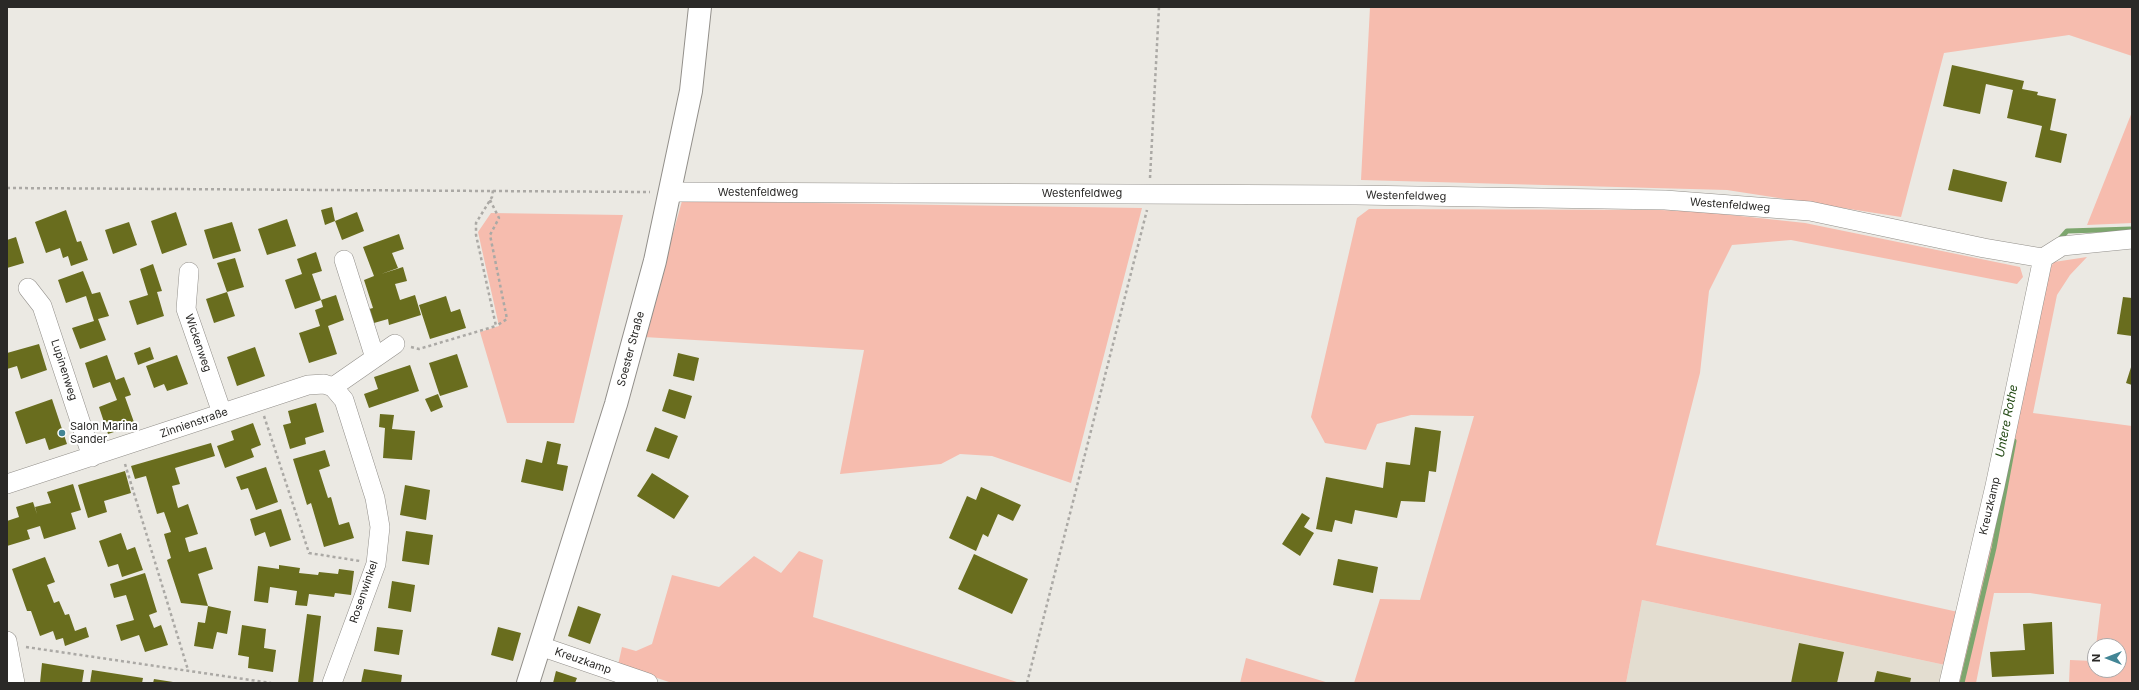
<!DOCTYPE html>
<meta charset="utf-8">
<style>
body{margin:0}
#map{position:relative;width:2139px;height:690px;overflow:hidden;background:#ebe9e3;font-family:Inter,sans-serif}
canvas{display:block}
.frame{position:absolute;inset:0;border:8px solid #2a2927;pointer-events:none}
.north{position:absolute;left:2087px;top:638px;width:40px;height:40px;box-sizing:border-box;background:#fff;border:1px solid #aaa9a9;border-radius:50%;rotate:270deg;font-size:11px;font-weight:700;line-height:16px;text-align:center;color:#2a2927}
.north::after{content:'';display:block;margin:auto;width:14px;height:18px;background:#428595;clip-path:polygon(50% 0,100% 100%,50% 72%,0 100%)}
</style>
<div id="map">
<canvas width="2139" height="690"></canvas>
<div class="frame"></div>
<div class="north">N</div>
</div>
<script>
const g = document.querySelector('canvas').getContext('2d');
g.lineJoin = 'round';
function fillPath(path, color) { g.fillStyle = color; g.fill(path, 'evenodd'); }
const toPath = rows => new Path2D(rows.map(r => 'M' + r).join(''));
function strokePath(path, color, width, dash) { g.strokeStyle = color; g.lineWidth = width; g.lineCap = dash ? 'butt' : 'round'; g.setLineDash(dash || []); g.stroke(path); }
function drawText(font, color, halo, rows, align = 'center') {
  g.font = font + ' Inter,sans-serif'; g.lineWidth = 4; g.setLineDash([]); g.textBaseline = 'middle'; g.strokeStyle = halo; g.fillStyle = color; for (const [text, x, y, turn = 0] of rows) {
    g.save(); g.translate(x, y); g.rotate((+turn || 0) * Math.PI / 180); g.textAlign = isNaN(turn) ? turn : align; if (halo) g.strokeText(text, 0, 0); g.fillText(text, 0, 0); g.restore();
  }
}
fillPath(toPath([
 [1642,600,1945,665,1941,683,1626,683]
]), '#e3ddd0');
fillPath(toPath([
 [1370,7,2132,7,2132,56,2069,35,1944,53,1901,217,1727,190,1361,180],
 [2132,112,2132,223,2087,225],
 [682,201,1142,208,1071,483,992,456,960,454,941,464,840,474,864,350,644,337],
 [1369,209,1661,210,1703,212,1805,223,2020,267,2023,277,2017,284,1791,240,1732,245,1709,291,1700,373,1656,545,1958,612,1945,665,1642,600,1626,683,1354,683,1380,599,1420,600,1474,416,1411,415,1377,424,1366,450,1325,443,1311,417,1357,218],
 [491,213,623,215,574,423,507,423,480,332,499,326,478,232],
 [2087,257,2070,275,2057,295,2033,413,2132,426,2132,683,2069,683,2070,660,2094,661,2095,655,2095,670,2119,670,2119,646,2096,646,2101,604,2030,593,1994,593,1976,683,1953,683,2046,274,2054,262],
 [799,551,823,560,813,617,1020,683,672,683,618,665,622,647,636,651,652,644,672,575,719,587,754,556,781,573],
 [1246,658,1329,683,1240,683]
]), '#f6bcae');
strokePath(toPath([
 [2059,240,2067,231,2132,229],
 [1962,683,1994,548,2014,441]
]), '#7da66e', 5);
fillPath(toPath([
 [1952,65,2024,81,2022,89,2038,92,2037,95,2056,99,2050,130,2067,134,2061,163,2035,157,2042,126,2007,118,2013,90,1986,84,1980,114,1943,106],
 [1953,169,2007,182,2002,202,1948,190],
 [332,207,335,221,325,225,321,210],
 [66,210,77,242,81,241,88,260,71,266,68,256,63,258,60,248,46,253,35,222],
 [176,212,187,245,162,254,151,221],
 [357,212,364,231,342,240,335,221],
 [287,219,296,246,267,255,258,229],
 [129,222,137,245,113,254,105,230],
 [232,222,241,251,213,259,204,230],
 [399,234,404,249,392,253,398,268,381,274,403,267,407,281,395,284,400,300,415,295,421,315,389,325,388,319,374,323,369,309,373,308,364,280,374,276,363,247],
 [16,237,24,263,7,268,7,240],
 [316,252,322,271,312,274,321,300,295,309,285,280,302,274,297,259],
 [235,258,244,287,227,292,217,263],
 [153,264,162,291,157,292,164,316,137,325,129,301,148,295,140,269],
 [83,271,92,294,100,292,109,316,98,319,106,340,80,349,72,328,94,321,86,296,66,303,58,280],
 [227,292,235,316,214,323,206,299],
 [336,295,344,320,328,326,337,354,309,363,299,333,320,326,315,310,323,307,321,300],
 [446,296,451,312,460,309,466,328,430,339,419,305],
 [2123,297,2132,298,2132,336,2117,334],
 [39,344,47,370,21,379,17,366,7,369,7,353],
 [150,347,154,359,138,365,134,353],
 [255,347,265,376,237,386,227,357],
 [678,353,699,358,694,381,673,376],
 [457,354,468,387,440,396,429,363],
 [107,355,116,380,124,377,131,395,125,397,135,425,108,434,99,407,117,400,110,382,93,388,85,363],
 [177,355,188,384,167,391,164,384,154,388,146,366],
 [2132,364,2132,385,2126,383],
 [410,365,419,391,369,408,364,394,378,389,374,377],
 [669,389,692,396,685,419,662,411],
 [438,394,443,407,431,412,425,399],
 [52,399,67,444,49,450,45,438,26,444,15,412],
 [316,403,324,432,305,438,306,444,290,449,283,425,291,423,288,411],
 [380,414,394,415,392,429,415,431,412,460,383,458,385,428,379,427],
 [253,423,261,445,251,449,254,457,225,468,217,446,234,440,231,431],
 [655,427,678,436,669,459,646,451],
 [1415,427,1441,431,1436,472,1429,471,1425,502,1401,501,1397,518,1355,510,1352,524,1335,520,1332,532,1316,529,1326,477,1383,488,1386,462,1410,465],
 [547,441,561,444,557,464,568,466,563,491,521,482,526,459,542,463],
 [211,443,215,456,175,468,180,484,172,486,178,508,188,504,198,534,185,538,189,552,206,547,213,569,198,574,208,606,181,603,167,560,171,558,164,534,171,532,164,512,157,514,146,476,135,479,131,466],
 [325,450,330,466,319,470,328,498,331,497,339,525,349,522,354,538,324,547,311,503,307,505,293,459],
 [266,467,278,502,256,510,248,488,241,490,236,477],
 [125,471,131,493,104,501,107,512,88,518,78,485],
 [652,473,689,496,674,519,637,496],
 [73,484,81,510,71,513,76,529,44,539,40,526,27,530,30,539,7,546,7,521,19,517,16,507,33,502,37,514,35,507,51,503,47,492],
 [405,485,430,490,426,520,400,515],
 [981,487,1021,505,1013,521,998,514,988,537,983,534,976,551,949,538,967,496,976,500],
 [281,509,291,540,270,547,265,532,255,536,250,519],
 [1302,513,1310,518,1304,527,1314,533,1300,556,1282,544],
 [406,531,433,535,429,565,402,561],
 [121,533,127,550,135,547,143,570,122,577,118,564,108,567,99,541],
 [974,554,1028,579,1012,614,958,589],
 [45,557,55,582,47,585,54,603,59,601,65,615,69,614,75,631,86,627,89,637,65,646,63,638,56,640,53,631,40,636,31,611,27,611,12,569],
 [1338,559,1378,567,1373,593,1333,585],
 [279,565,300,568,299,573,318,575,319,572,338,574,339,569,354,571,351,595,335,593,334,597,309,594,307,606,295,605,297,591,270,587,268,603,254,601,258,566,279,569],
 [145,573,157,612,149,615,154,628,161,625,168,645,145,652,139,635,121,641,116,625,134,620,126,595,114,598,110,584],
 [392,581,415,585,411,612,388,608],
 [208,606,231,611,227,634,217,632,213,649,194,646,198,622,205,623],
 [578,606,601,614,590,644,568,636],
 [307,614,321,616,313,683,298,683],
 [2052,622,2054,674,1992,677,1990,652,2025,650,2023,624],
 [242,625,266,629,264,648,276,650,273,672,248,668,249,657,238,655],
 [377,627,403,630,399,655,374,651],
 [498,627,521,633,513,661,491,655],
 [1799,643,1844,652,1837,683,1791,683],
 [42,663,84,670,82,683,40,683],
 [364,669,402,675,401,683,361,683],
 [92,670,143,678,142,683,90,683],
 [556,671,577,678,575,683,553,683],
 [1877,671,1911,678,1910,683,1874,683],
 [154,679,173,682,173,683,153,683]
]), '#696d1e');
const minor = toPath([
 [671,192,1356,195,1665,200,1810,211,1984,248,2043,258,2062,246,2132,239],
 [344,260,375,358],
 [189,272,186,309,222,413],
 [28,288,42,306,92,457],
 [7,484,308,385,324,384,333,387,395,344],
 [7,641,15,683],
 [540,646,648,683],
 [332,683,376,564,380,527,375,498,344,400,333,387],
 [1949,683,1995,486,2043,258]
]);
const major = toPath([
 [528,683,616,404,655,261,691,91,700,7]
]);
strokePath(minor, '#928f8a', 20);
strokePath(major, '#928f8a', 24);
strokePath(toPath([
 [1150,178,1159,7],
 [7,188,650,192],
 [490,200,499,218,490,235,507,319,496,326],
 [411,347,419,349,496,326,476,235,476,223,492,197,493,190],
 [264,416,309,553,360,561],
 [125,464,188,670],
 [26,647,271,683],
 [1027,683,1147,210]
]), '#aba9a5', 2.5, [3, 3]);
strokePath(minor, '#fff', 19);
strokePath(major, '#fff', 22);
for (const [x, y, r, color] of [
 [62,433,4,"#428595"]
]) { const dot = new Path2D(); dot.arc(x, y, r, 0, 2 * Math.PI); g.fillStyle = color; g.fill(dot); strokePath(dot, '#fff', 1.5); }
drawText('11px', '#2a2927', '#fff', [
 ["Westenfeldweg",758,193],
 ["Westenfeldweg",1082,194],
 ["Westenfeldweg",1406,196,1],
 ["Westenfeldweg",1730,205,4],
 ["Wickenweg",198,343,71],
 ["Soester Straße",631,349,-75],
 ["Lupinenweg",64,370,72],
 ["Zinnienstraße",194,423,-19],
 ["Kreuzkamp",1990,506,-77],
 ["Rosenwinkel",364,592,-71],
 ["Kreuzkamp",583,661,19]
]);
drawText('11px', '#2a2927', '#fff', [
 ["Salon Marina",70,427],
 ["Sander",70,440]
], 'left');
drawText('italic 12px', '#264c17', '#fff', [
 ["Untere Rothe",2007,421,-79]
]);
</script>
